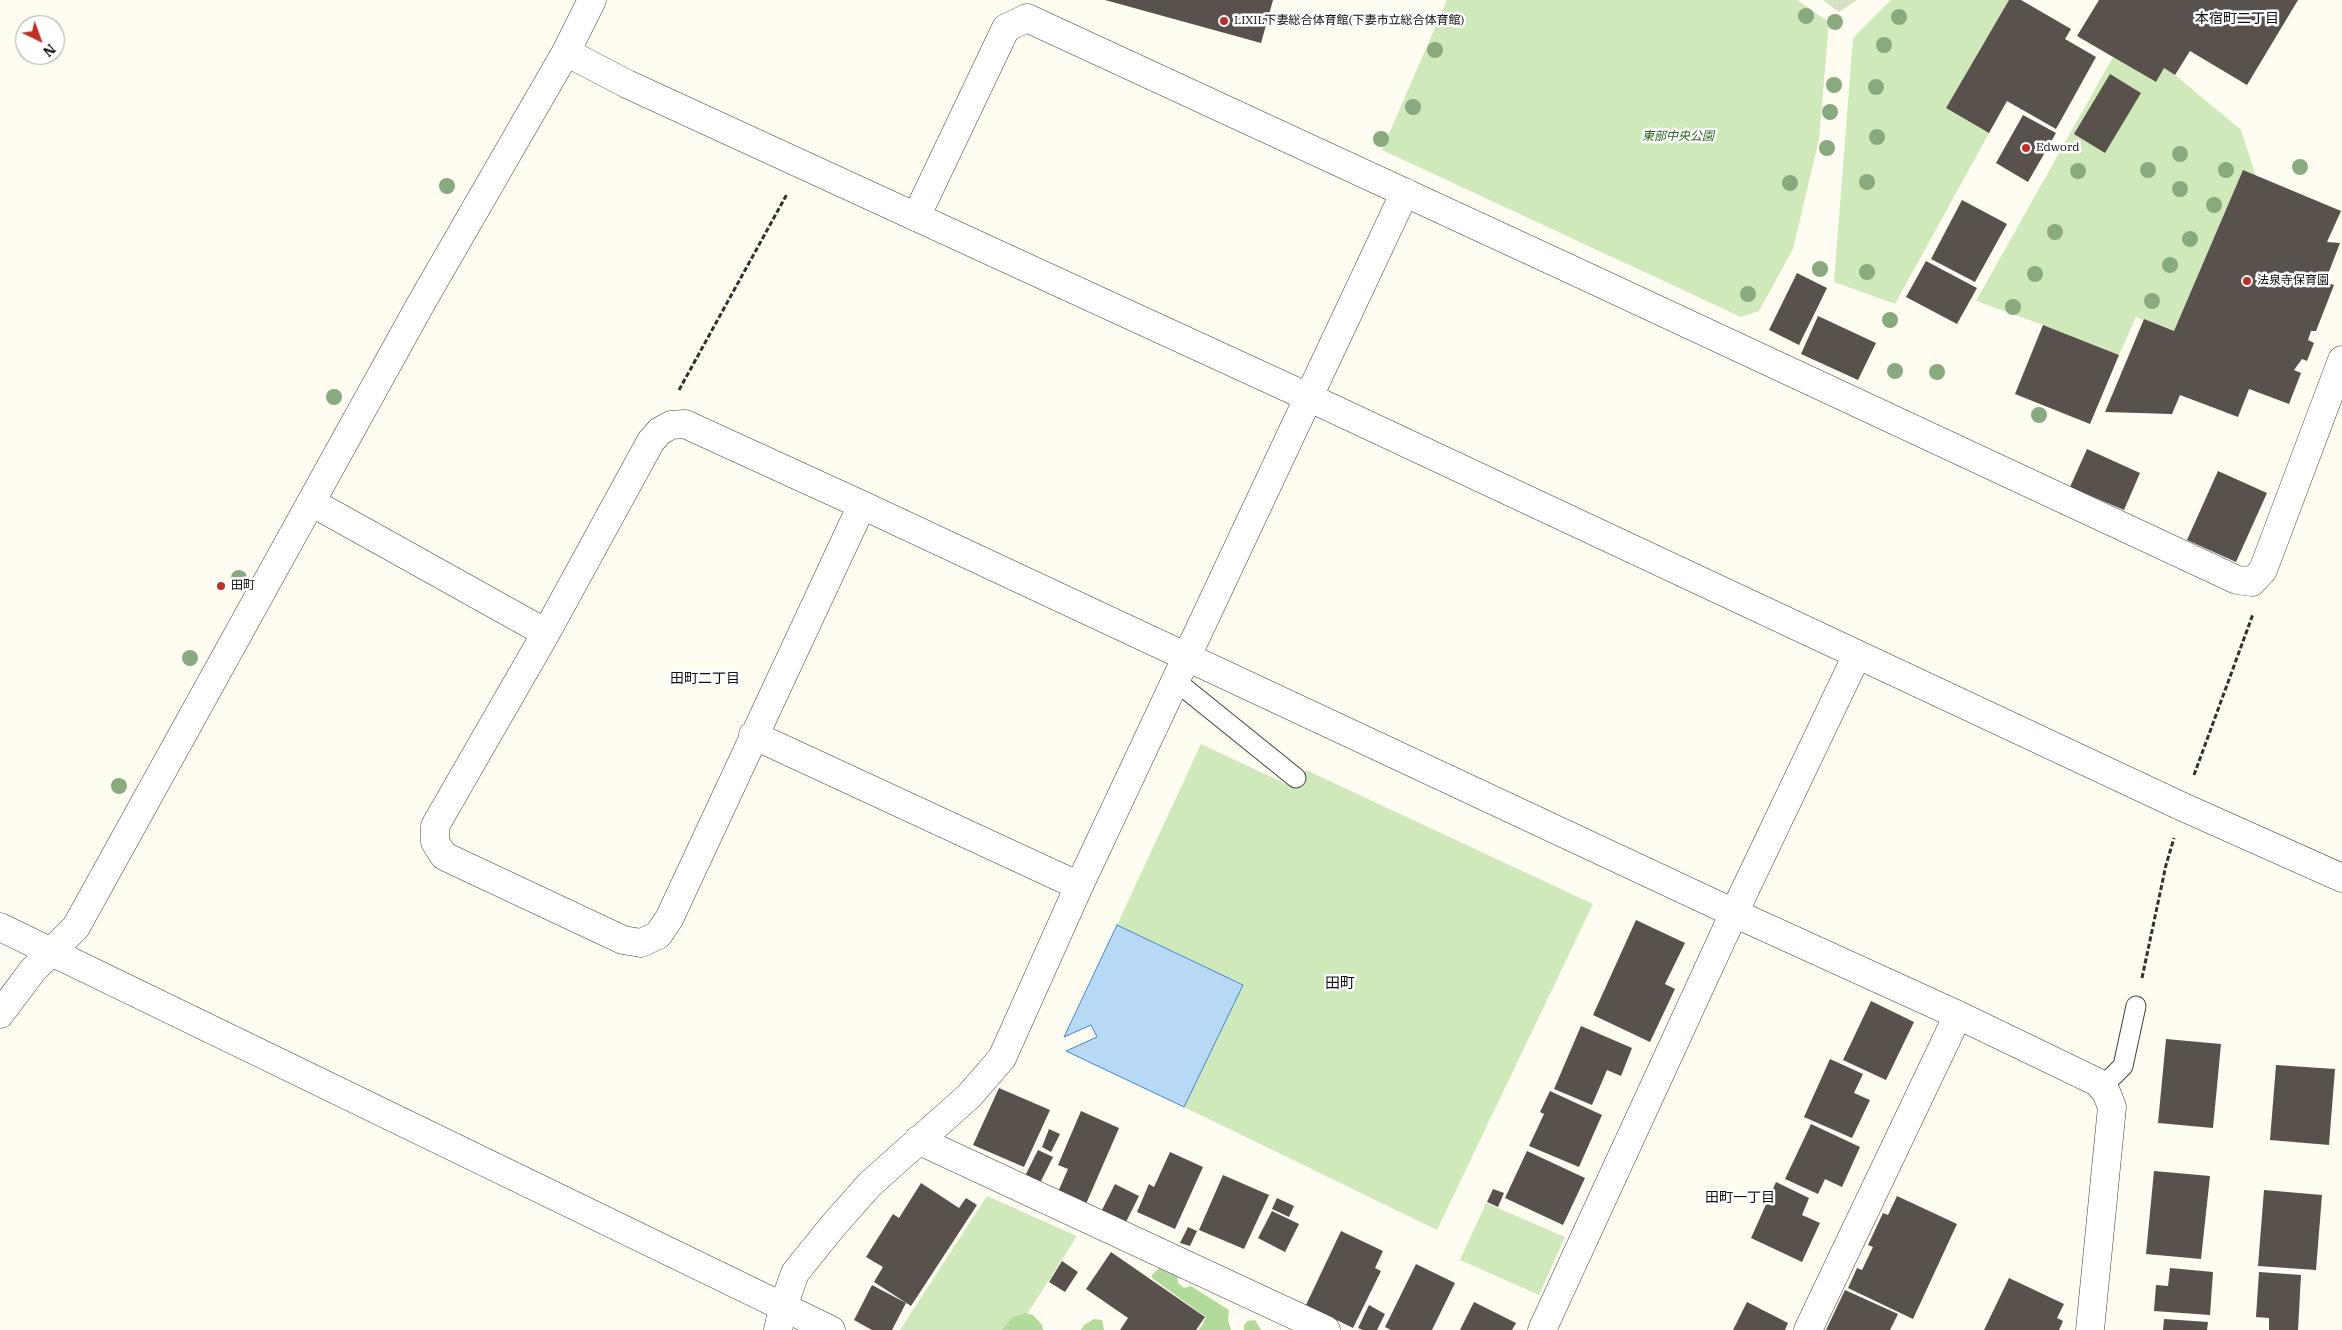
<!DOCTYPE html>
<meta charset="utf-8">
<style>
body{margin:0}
#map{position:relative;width:2342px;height:1330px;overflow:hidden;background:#fffdf2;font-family:"IBM Plex Serif",serif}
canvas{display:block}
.north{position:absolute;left:15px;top:15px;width:50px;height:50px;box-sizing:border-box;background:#fff;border:1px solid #9f9f9f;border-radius:50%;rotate:138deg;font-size:14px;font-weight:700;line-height:20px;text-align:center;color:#0f0f0f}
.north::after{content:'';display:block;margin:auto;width:18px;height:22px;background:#be2f29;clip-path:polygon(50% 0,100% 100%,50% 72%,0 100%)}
</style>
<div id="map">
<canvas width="2342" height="1330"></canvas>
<div class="north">N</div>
</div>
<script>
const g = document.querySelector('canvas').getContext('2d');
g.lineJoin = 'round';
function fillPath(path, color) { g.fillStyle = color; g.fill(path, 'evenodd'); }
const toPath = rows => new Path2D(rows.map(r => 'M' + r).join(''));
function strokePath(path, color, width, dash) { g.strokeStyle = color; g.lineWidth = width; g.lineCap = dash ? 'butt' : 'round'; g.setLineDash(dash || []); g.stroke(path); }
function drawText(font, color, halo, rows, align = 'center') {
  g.font = font + ' "IBM Plex Serif","Noto Sans JP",serif'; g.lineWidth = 5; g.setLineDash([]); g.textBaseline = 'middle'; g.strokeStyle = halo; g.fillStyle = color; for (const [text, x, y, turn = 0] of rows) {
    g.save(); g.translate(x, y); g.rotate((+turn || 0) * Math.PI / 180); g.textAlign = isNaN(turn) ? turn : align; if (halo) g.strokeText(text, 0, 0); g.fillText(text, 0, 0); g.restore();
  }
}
fillPath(toPath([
 [1447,0,1797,0,1829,22,1819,139,1793,249,1759,311,1741,317,1382,150],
 [1891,0,2009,0,1946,108,1989,133,1895,304,1834,282,1853,38],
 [2113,57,2155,82,2164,68,2175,75,2241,130,2256,176,2243,170,2174,331,2136,317,2119,355,2043,325,1976,301],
 [1201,744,1297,789,1306,770,1593,904,1437,1230,1184,1107,1243,985,1117,925],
 [987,1196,1077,1236,1017,1330,900,1330],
 [1486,1203,1565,1237,1539,1295,1460,1260]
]), '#cfe9bb');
fillPath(toPath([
 [1160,1267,1177,1272,1178,1283,1184,1288,1191,1286,1229,1310,1228,1320,1231,1330,1198,1330,1201,1327,1206,1317,1153,1279,1151,1276],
 [1025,1313,1033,1315,1042,1325,1043,1330,1002,1330,1012,1318],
 [1094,1319,1102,1320,1104,1330,1081,1330,1084,1325],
 [1255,1320,1261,1330,1244,1330,1244,1326,1247,1321]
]), '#b2da9b');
fillPath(toPath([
 [1823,0,1857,0,1839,12]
]), '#d5e1c2');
const water = toPath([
 [1117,925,1243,985,1184,1107,1066,1051,1097,1037,1091,1025,1064,1037,1117,925]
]);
fillPath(water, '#b7d9f5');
strokePath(water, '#4087cb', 1);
fillPath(toPath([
 [1105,0,1273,0,1261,43],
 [2009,0,2021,0,2071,29,2065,39,2096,57,2056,129,2007,101,1989,133,1946,108],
 [2099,0,2298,0,2247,85,2190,51,2175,75,2164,68,2156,82,2077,36],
 [2110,74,2141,93,2105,153,2074,134],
 [2023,115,2056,133,2028,182,1996,163],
 [2243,170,2341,211,2327,242,2340,243,2325,282,2334,285,2316,331,2311,331,2308,340,2314,343,2307,361,2302,359,2294,370,2301,373,2289,404,2249,389,2238,417,2180,395,2172,414,2105,412,2144,319,2174,331],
 [1962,200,2007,224,1975,282,1931,259],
 [1926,261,1977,288,1957,324,1906,297],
 [1797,273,1827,288,1799,345,1769,330],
 [1818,316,1876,343,1858,380,1801,354],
 [2043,325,2119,355,2090,424,2015,394],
 [2087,449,2140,473,2124,510,2070,487],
 [2218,471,2267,493,2236,562,2187,540],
 [1636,920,1685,943,1665,984,1675,989,1650,1042,1593,1015],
 [1871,1001,1914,1022,1886,1080,1843,1060],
 [1581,1026,1632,1048,1621,1076,1607,1070,1592,1105,1554,1089],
 [2166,1039,2221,1044,2213,1128,2158,1123],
 [1830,1059,1863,1074,1854,1093,1870,1100,1852,1138,1804,1117],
 [2276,1065,2335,1069,2329,1145,2270,1140],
 [999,1088,1050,1110,1024,1167,973,1145],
 [1550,1091,1602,1115,1579,1167,1529,1146,1544,1114,1540,1112],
 [1081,1111,1119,1128,1086,1204,1058,1192,1068,1169,1058,1165],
 [1811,1124,1860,1147,1842,1187,1825,1179,1818,1194,1785,1179],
 [1049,1129,1060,1134,1051,1152,1042,1147],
 [1038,1150,1053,1157,1040,1183,1025,1176],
 [1527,1151,1585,1178,1563,1225,1505,1198],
 [1170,1152,1203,1167,1175,1229,1137,1212,1149,1184,1154,1187],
 [2154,1171,2210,1176,2201,1259,2146,1254],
 [1223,1175,1269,1195,1244,1249,1199,1230],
 [1776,1182,1809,1198,1802,1215,1820,1223,1802,1262,1751,1238],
 [921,1183,959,1208,966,1198,977,1205,911,1306,874,1282,883,1267,866,1257,893,1214,899,1218],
 [1115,1184,1139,1196,1125,1224,1101,1212],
 [1493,1189,1504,1193,1498,1207,1487,1202],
 [2264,1190,2322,1195,2316,1270,2258,1266],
 [1897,1196,1957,1224,1913,1319,1848,1288,1857,1268,1862,1270,1873,1247,1868,1245,1883,1213,1888,1215],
 [1277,1198,1294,1206,1289,1217,1272,1209],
 [1272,1211,1299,1224,1285,1252,1258,1238],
 [1188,1227,1197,1231,1190,1246,1180,1243],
 [1341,1231,1383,1251,1375,1268,1381,1271,1353,1328,1306,1305],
 [1111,1252,1205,1317,1196,1330,1120,1330,1128,1318,1086,1289],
 [1062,1261,1078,1272,1065,1292,1049,1282],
 [1416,1264,1455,1283,1432,1330,1391,1330,1385,1327],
 [2170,1268,2213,1272,2210,1315,2154,1311,2156,1285,2168,1286],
 [2259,1272,2301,1275,2298,1330,2269,1330,2269,1318,2256,1317],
 [2009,1278,2064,1304,2057,1318,2063,1321,2059,1330,1984,1330],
 [872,1285,906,1303,892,1330,872,1330,854,1320],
 [1845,1290,1898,1314,1890,1330,1826,1330],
 [1474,1302,1516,1323,1512,1330,1460,1330],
 [1747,1302,1788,1323,1785,1330,1733,1330],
 [1369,1305,1385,1314,1377,1330,1363,1330,1358,1328],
 [2164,1319,2208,1322,2207,1330,2163,1330]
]), '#58514c');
const service = toPath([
 [1177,682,1296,778],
 [2102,1087,2123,1066,2136,1006]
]);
const minor = toPath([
 [916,217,1006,28,1027,18,1568,268,2237,580,2252,582,2263,570,2342,360],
 [311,502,546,633],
 [862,505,669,919,658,935,641,943,623,940,444,856,435,842,435,826,546,633,651,441,660,431,671,425,685,424,862,505,1734,913,1958,1015,2097,1082,2106,1092,2112,1107,2090,1330],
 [753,735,1079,886],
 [0,927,831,1330],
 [0,1014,33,970,52,951],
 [918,1140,1326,1330],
 [778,1330,783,1307,795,1273,832,1227,870,1184,969,1096,1002,1058,1079,886,1405,192],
 [1542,1330,1734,913,1857,655],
 [1808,1330,1958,1015]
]);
const tertiary = toPath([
 [566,52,627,84,1308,397,2183,807,2342,878],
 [52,951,76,927,419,307,566,52,592,0]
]);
strokePath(service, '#424242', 21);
strokePath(minor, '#424242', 29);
strokePath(tertiary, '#424242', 29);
strokePath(toPath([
 [679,390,787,194],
 [2194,775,2253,614],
 [2142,978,2166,865,2174,838]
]), '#313131', 3, [5, 2.5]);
strokePath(service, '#fff', 19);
strokePath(minor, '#fff', 28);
strokePath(tertiary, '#fff', 28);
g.fillStyle = '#89aa7e';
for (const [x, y] of [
 [1806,16],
 [1899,17],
 [1835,22],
 [1884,45],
 [1435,50],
 [1834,85],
 [1876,87],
 [1413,107],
 [1830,112],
 [1877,137],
 [1381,139],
 [1827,148],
 [2180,154],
 [2300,167],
 [2148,170],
 [2226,170],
 [2078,171],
 [1867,182],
 [1790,183],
 [447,186],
 [2180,189],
 [2214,205],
 [2055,232],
 [2190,239],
 [2170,265],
 [1820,269],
 [1867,272],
 [2035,274],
 [1748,294],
 [2152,301],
 [2013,307],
 [1890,320],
 [1895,371],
 [1937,372],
 [334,397],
 [2039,415],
 [239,578],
 [190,658],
 [119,786]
]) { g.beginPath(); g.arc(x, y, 8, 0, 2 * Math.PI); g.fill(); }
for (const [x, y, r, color] of [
 [1224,21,5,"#be2f29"],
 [2026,148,5,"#be2f29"],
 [2247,281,5,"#be2f29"],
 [221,586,5,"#be2f29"]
]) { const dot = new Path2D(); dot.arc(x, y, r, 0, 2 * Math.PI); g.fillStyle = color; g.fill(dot); strokePath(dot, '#fff', 2); }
drawText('12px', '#0f0f0f', '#fff', [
 ["LIXIL下妻総合体育館(下妻市立総合体育館)",1234,21],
 ["Edword",2036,148],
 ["法泉寺保育園",2257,281],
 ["田町",231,586]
], 'left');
drawText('italic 12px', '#296720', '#fff', [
 ["東部中央公園",1678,137]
]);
drawText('14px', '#0f0f0f', '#fff', [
 ["本宿町二丁目",2237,19],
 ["田町二丁目",705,679],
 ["田町一丁目",1740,1198]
]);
drawText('15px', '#0f0f0f', '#fff', [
 ["田町",1340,984]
]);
</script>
